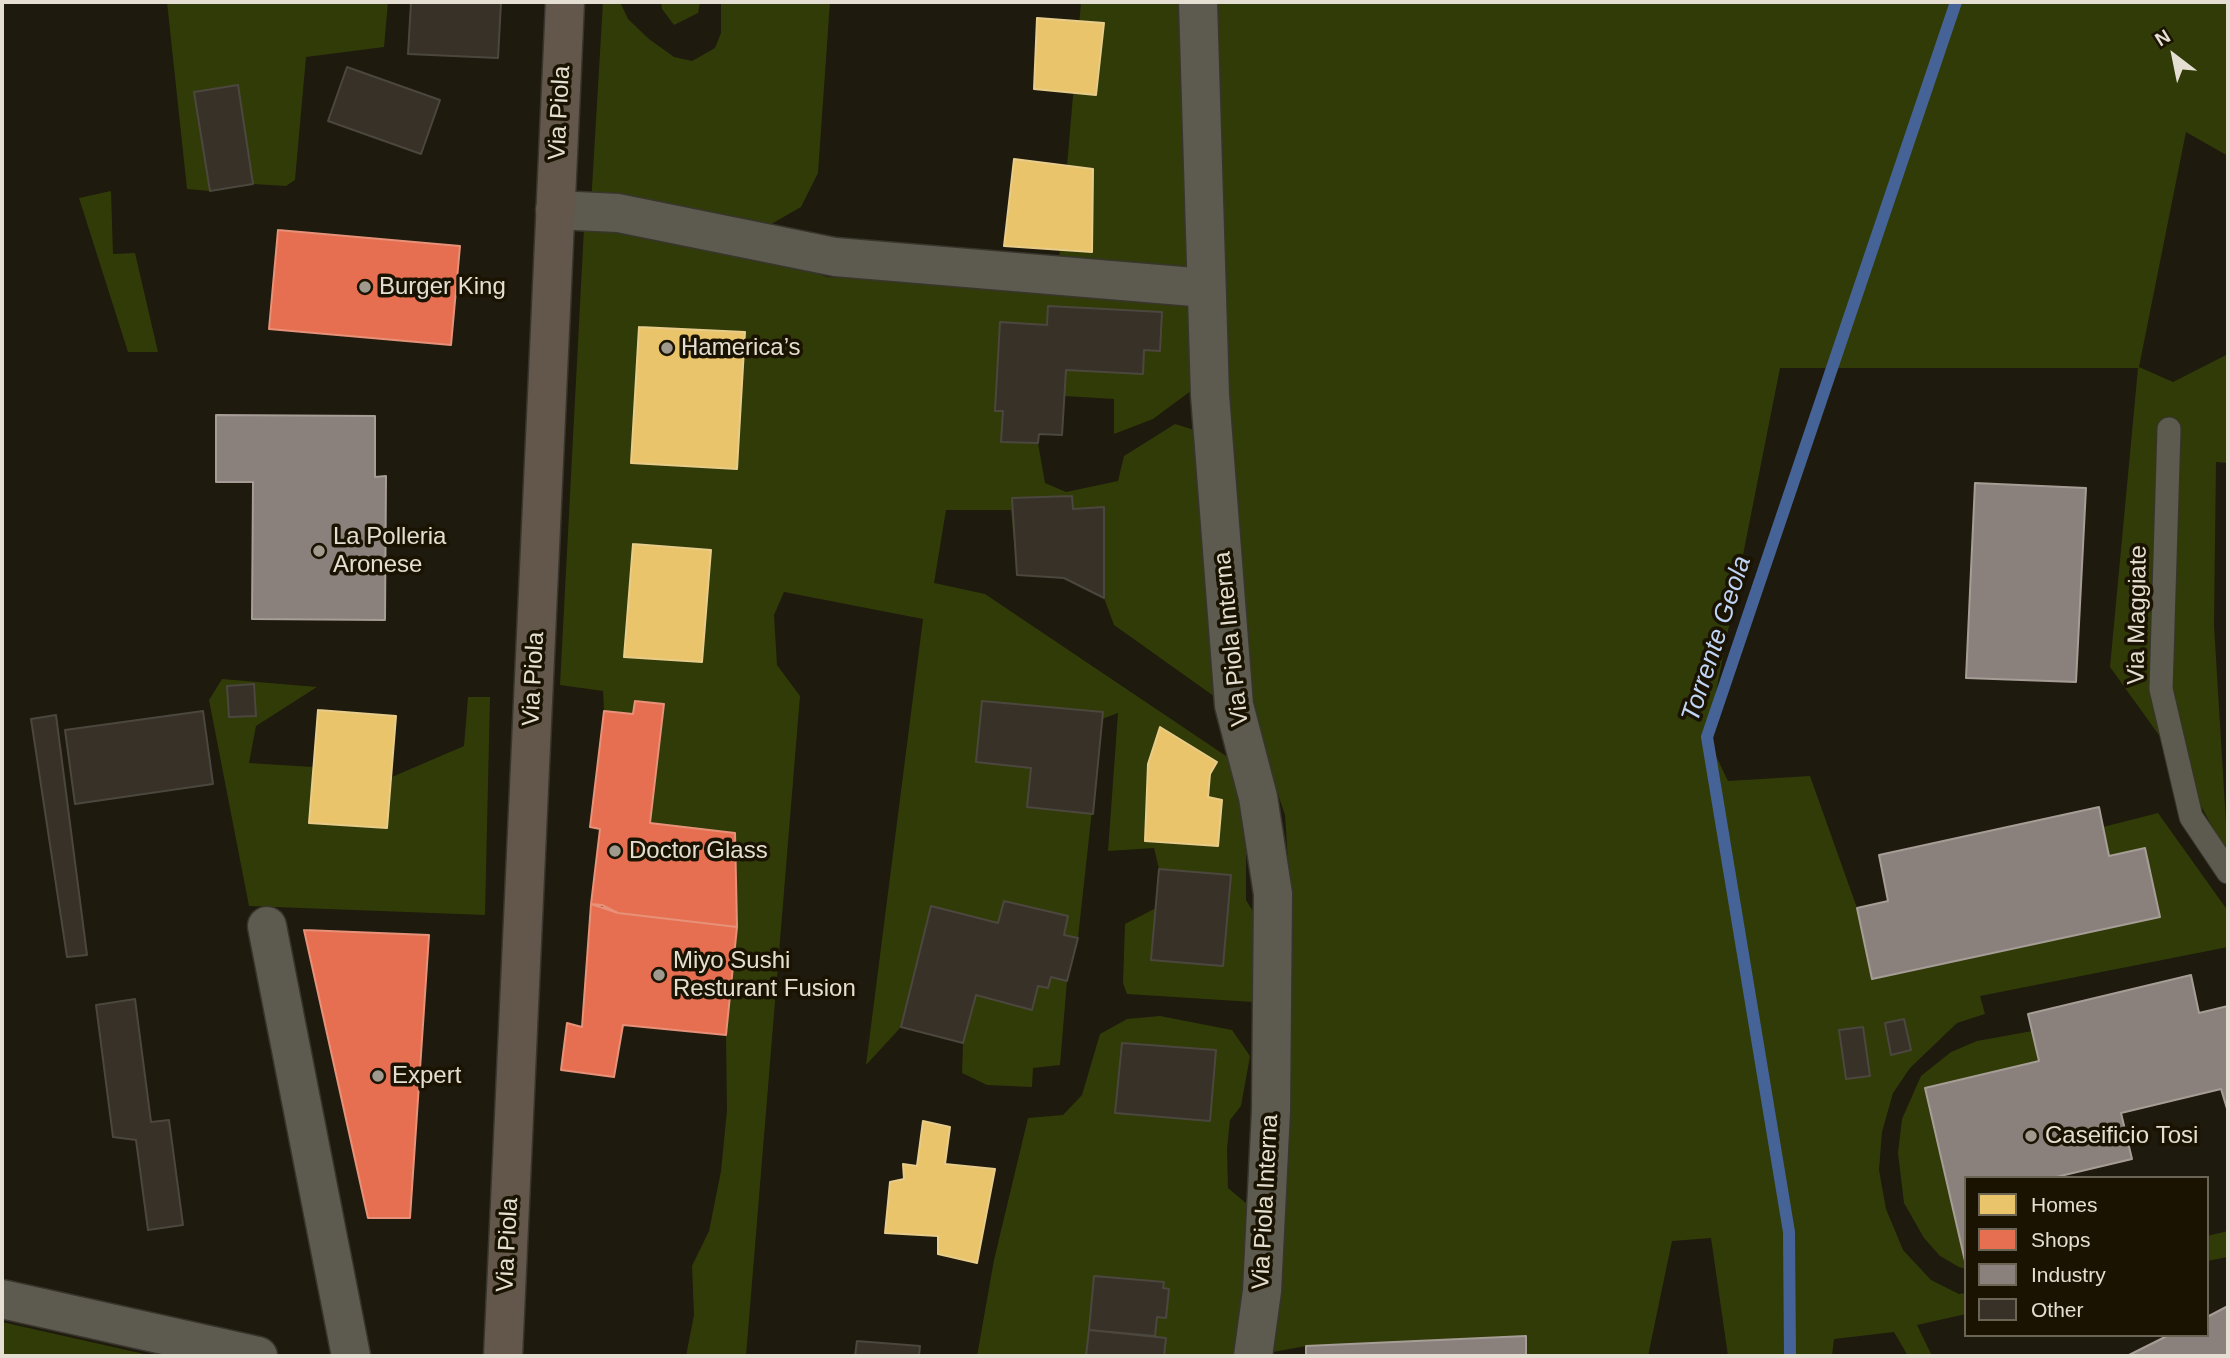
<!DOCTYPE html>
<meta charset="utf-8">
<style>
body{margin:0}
#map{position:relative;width:2230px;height:1358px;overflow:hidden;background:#1e1a0d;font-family:Helvetica,sans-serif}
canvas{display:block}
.frame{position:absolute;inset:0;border:4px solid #e4dfd2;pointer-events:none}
.legend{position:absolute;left:1964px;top:1176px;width:245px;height:161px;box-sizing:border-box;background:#1a1301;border:2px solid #6b6555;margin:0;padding:9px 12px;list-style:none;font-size:21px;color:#e4dfd2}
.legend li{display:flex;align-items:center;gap:14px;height:35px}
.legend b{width:35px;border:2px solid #6b6555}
.north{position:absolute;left:2139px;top:21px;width:70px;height:70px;-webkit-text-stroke:5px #1a1301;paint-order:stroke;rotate:328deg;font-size:19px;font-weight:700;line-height:28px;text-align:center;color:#e4dfd2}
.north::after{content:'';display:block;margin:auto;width:24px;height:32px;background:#e4dfd2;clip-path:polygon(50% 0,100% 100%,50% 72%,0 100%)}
</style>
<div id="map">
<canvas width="2230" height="1358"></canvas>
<div class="frame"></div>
<ul class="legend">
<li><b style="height:19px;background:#e9c46a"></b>Homes</li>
<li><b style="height:19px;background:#e76f51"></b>Shops</li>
<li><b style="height:19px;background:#8a817c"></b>Industry</li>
<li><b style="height:19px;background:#373128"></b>Other</li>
</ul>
<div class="north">N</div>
</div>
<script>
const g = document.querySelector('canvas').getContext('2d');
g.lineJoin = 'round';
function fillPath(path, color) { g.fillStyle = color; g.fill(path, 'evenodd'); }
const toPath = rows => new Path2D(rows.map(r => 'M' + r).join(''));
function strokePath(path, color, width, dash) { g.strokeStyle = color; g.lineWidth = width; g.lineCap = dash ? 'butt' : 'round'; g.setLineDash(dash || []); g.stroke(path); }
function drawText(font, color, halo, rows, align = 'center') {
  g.font = font + ' Helvetica,sans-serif'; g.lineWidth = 7; g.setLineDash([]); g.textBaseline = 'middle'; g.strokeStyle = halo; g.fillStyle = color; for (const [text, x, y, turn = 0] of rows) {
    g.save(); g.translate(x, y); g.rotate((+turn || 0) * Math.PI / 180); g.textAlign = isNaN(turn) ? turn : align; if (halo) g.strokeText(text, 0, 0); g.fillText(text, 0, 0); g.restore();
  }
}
fillPath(toPath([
 [167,2,388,2,384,47,306,57,295,180,286,186,253,184,210,191,187,189],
 [603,2,620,2,628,19,649,39,674,57,692,61,715,48,721,33,721,2,830,2,818,173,801,207,766,227,591,204],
 [661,2,700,2,698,13,674,25,662,9],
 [1081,2,1185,2,1193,280,1058,271],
 [1212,2,2228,2,2228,156,2186,132,2139,367,2173,382,2228,354,2228,463,2216,462,2214,625,2228,856,2174,756,2110,667,2138,368,1780,368,1707,737,1728,781,1810,776,1857,908,1872,979,2160,916,2145,848,2109,856,2103,827,2158,813,2228,911,2228,947,1980,996,1985,1014,1957,1023,1910,1068,1893,1093,1882,1132,1879,1170,1886,1209,1903,1250,1931,1280,1959,1294,1966,1293,1966,1314,1917,1325,1932,1356,1908,1356,1894,1332,1834,1339,1832,1356,1728,1356,1711,1238,1672,1241,1648,1356,1526,1356,1525,1337,1306,1346,1273,1352,1290,893,1285,815,1247,703,1217,319],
 [111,191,113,254,135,253,158,352,128,352,79,198],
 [584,228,762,254,827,277,1196,294,1199,385,1153,419,1114,434,1114,399,1064,396,1066,370,1142,373,1144,350,1160,350,1162,312,1049,306,1047,325,1000,322,995,411,1003,411,1002,441,1038,443,1045,483,1066,492,1118,481,1124,456,1175,424,1201,432,1225,704,1114,625,1104,598,1064,578,1017,575,1011,510,946,510,934,583,985,594,1235,762,1246,828,1246,900,1259,921,1253,1002,1127,994,1123,983,1125,924,1156,908,1159,869,1154,848,1108,851,1118,713,1102,719,1078,938,1067,981,1060,1065,1033,1068,1032,1087,987,1085,962,1073,963,1043,901,1027,866,1065,923,619,784,592,774,615,777,665,800,696,746,1356,686,1356,694,1315,692,1266,709,1231,721,1171,727,1110,726,1035,650,823,664,704,635,701,633,714,604,711,603,691,560,685],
 [222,679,317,687,256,726,249,763,313,767,309,823,387,828,392,777,464,746,468,697,490,697,485,915,249,906,209,700],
 [1160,1016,1232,1030,1250,1056,1241,1106,1230,1120,1227,1149,1228,1188,1253,1209,1239,1356,977,1356,994,1260,1028,1118,1063,1115,1082,1095,1100,1034,1127,1019],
 [2032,1031,2039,1061,1925,1088,1966,1261,1966,1269,1959,1267,1940,1256,1924,1238,1904,1203,1898,1153,1902,1119,1921,1076,1951,1052,1977,1041],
 [2228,1231,2228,1257,2207,1261,2207,1236],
 [2,1322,153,1356,2,1356]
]), '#313b08');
const homes = toPath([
 [1037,18,1104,23,1096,95,1034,89,1037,18],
 [1014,159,1093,169,1092,252,1004,246,1014,159],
 [639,327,745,332,737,469,631,463,639,327],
 [633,544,711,550,702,662,624,657,633,544],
 [318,710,396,716,387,828,309,823,318,710],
 [1160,727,1217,762,1210,774,1208,797,1222,800,1218,846,1145,841,1148,764,1160,727],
 [923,1121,950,1127,945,1164,995,1169,977,1263,938,1254,938,1236,885,1233,890,1182,904,1179,903,1164,917,1166,923,1121]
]);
fillPath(homes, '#e9c46a');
strokePath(homes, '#e8cc89', 2);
const shops = toPath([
 [278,230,460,246,451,345,269,329,278,230],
 [635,701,664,704,650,823,735,833,737,927,618,913,602,905,591,904,600,829,590,827,604,711,633,714,635,701],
 [591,904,618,913,737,927,726,1035,623,1025,614,1077,561,1070,567,1023,582,1027,591,904],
 [304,930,429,935,410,1218,368,1218,304,930]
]);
fillPath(shops, '#e76f51');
strokePath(shops, '#e69178', 2);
const industry = toPath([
 [216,415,375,416,375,477,386,476,385,620,252,619,253,482,216,482,216,415],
 [1975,483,2086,488,2076,682,1966,678,1975,483],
 [2099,807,2109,856,2145,848,2160,917,1872,979,1857,908,1888,901,1879,855,2099,807],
 [2191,975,2199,1013,2228,1006,2228,1112,2221,1089,2121,1113,2132,1159,2052,1178,1966,1178,1965,1261,1925,1088,2039,1061,2028,1014,2191,975],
 [2228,1306,2228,1356,2127,1356,2169,1335,2207,1335,2207,1317,2228,1306],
 [1526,1336,1526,1356,1306,1356,1306,1346,1526,1336]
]);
fillPath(industry, '#8a817c');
strokePath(industry, '#a59d96', 2);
strokePath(toPath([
 [1790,1356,1789,1232,1707,737,1956,2]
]), '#466397', 12);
const building = toPath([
 [411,2,501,2,498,58,408,54,411,2],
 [347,67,440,100,421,154,328,121,347,67],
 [238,85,253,184,210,191,194,92,238,85],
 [1048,306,1162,312,1160,351,1144,350,1143,374,1066,370,1062,435,1039,434,1038,443,1001,442,1003,411,995,411,1000,322,1047,325,1048,306],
 [1072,496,1073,509,1104,507,1104,598,1064,578,1017,575,1012,498,1072,496],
 [254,684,256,716,229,717,227,686,254,684],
 [982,701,1103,712,1093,814,1027,807,1031,768,976,762,982,701],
 [203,711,213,784,75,804,65,730,203,711],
 [56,715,87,955,67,957,31,719,56,715],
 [1159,869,1231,875,1223,966,1151,960,1159,869],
 [1004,901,1068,916,1064,935,1078,938,1067,981,1051,977,1048,988,1038,986,1032,1010,976,995,963,1043,901,1027,931,906,998,923,1004,901],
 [135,999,151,1122,169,1120,183,1225,148,1230,136,1140,113,1137,96,1005,135,999],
 [1904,1019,1911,1050,1891,1055,1885,1023,1904,1019],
 [1863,1027,1870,1076,1846,1079,1839,1030,1863,1027],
 [1122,1043,1216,1050,1210,1121,1115,1113,1122,1043],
 [1094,1276,1164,1282,1163,1288,1169,1289,1166,1318,1157,1317,1155,1336,1089,1330,1094,1276],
 [1089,1330,1166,1338,1164,1356,1086,1356,1089,1330],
 [857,1341,920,1346,919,1356,855,1356,857,1341]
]);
fillPath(building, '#373128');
strokePath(building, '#4c473e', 2);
const service = toPath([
 [2169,429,2161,689,2191,817,2228,872]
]);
const minor = toPath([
 [1198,2,1210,395,1234,705,1258,797,1273,894,1271,1111,1262,1291,1253,1356],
 [555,210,618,213,835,257,1206,288],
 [267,926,351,1356],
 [2,1299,258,1356]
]);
const primary = toPath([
 [503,1356,565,2]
]);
strokePath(service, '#38352c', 25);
strokePath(minor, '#38352c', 41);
strokePath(primary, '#38352c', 41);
strokePath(service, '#5d5a50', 23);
strokePath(minor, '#5d5a50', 38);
strokePath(primary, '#62574a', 38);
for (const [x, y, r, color] of [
 [365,287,7,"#9f9a8d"],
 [667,348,7,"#9f9a8d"],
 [319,551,7,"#9f9a8d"],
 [615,851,7,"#9f9a8d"],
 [659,975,7,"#9f9a8d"],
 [378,1076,7,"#9f9a8d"],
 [2031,1136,7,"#9f9a8d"]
]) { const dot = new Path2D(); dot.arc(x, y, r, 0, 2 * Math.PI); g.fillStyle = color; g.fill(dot); strokePath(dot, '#1a1301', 2.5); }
drawText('24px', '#e4dfd2', '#1a1301', [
 ["Via Piola",560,113,-87],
 ["Via Maggiate",2138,615,-89],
 ["Via Piola Interna",1232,639,-96],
 ["Via Piola",534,679,-87],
 ["Via Piola Interna",1266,1202,-87],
 ["Via Piola",508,1245,-87]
]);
drawText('24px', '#e4dfd2', '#1a1301', [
 ["Burger King",379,287],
 ["Hamerica’s",681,348],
 ["La Polleria",333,537],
 ["Aronese",333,565],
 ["Doctor Glass",629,851],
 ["Miyo Sushi",673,961],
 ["Resturant Fusion",673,989],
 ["Expert",392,1076],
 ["Caseificio Tosi",2045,1136]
], 'left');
drawText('italic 26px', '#c0d4f6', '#1a1301', [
 ["Torrente Geola",1717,639,-72]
]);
</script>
